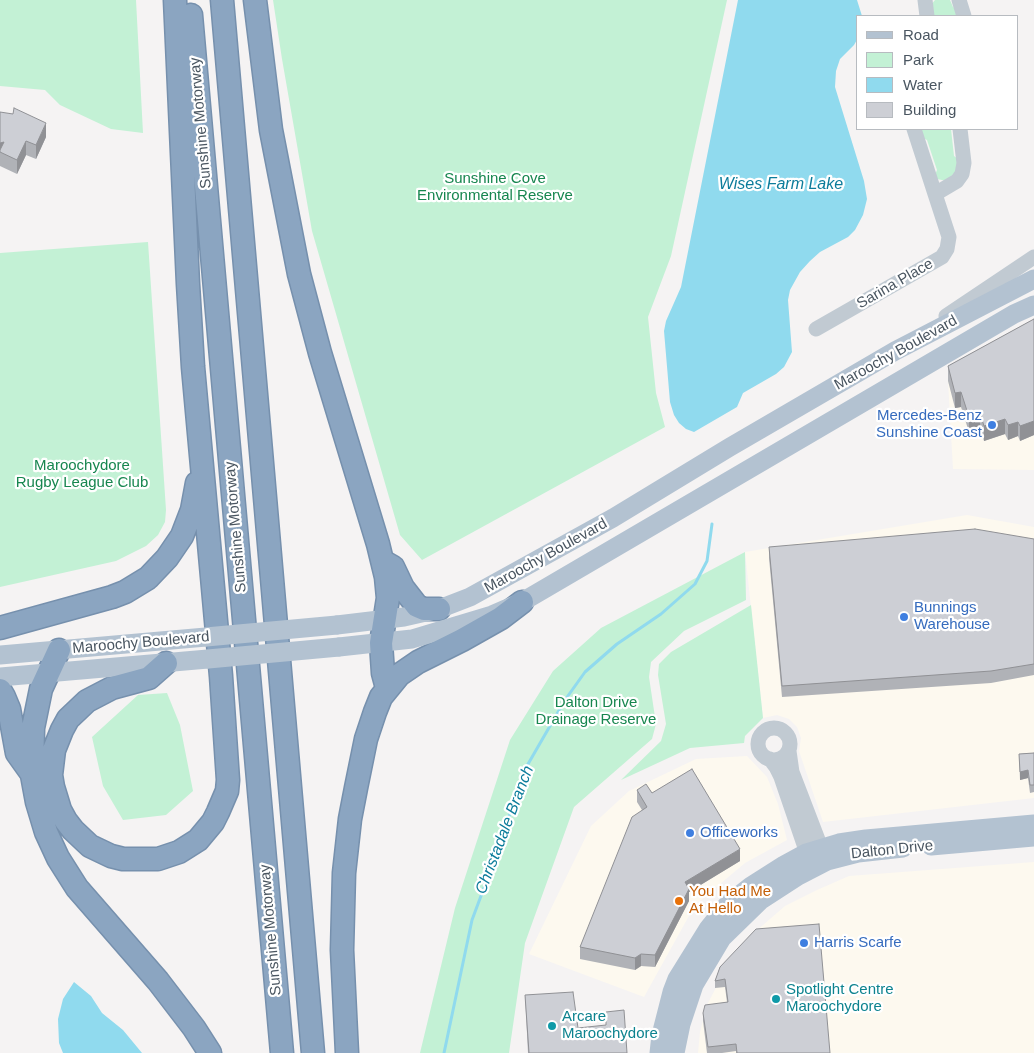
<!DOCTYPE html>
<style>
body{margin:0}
#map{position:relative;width:1034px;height:1053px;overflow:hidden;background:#f5f3f3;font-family:Helvetica,sans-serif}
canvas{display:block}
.legend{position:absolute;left:856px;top:15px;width:162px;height:115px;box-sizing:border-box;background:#fff;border:1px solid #b7bbc0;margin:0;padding:6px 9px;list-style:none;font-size:15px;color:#4a5661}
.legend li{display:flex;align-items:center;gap:10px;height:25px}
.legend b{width:25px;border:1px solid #b7bbc0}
</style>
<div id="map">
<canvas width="1034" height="1053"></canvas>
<ul class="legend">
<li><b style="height:6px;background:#b3c2d1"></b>Road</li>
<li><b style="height:14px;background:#c3f1d5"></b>Park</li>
<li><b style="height:14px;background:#90daee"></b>Water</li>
<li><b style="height:14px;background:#cdcfd5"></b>Building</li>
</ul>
</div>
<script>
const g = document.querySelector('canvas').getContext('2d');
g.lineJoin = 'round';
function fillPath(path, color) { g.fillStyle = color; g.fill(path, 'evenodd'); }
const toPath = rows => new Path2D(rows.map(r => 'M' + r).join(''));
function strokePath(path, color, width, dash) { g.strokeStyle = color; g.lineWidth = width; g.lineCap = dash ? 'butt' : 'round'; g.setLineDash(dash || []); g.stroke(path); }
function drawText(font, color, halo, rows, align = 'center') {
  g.font = font + ' Helvetica,sans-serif'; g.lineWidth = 4.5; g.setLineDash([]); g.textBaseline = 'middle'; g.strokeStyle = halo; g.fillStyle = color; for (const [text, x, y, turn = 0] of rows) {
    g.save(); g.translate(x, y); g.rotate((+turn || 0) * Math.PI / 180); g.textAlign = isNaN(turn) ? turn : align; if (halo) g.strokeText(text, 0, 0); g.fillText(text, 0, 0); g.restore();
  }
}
fillPath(toPath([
 [1034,334,1034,470,953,469,948,381],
 [967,515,1034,527,1034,798,823,822,799,751,801,738,797,727,789,719,777,715,763,718,745,552],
 [747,756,767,777,778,804,787,840,745,863,695,905,644,997,529,954,591,826,629,791,696,759],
 [1034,862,1034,1053,698,1053,700,1032,707,1005,722,976,755,932,785,906,817,890,849,876]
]), '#fdf9ef');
fillPath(toPath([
 [0,0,136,0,143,133,111,129,60,105,45,90,0,86],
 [273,0,727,0,671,256,648,317,656,393,665,427,422,560,400,535,312,231,282,59],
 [935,0,950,0,953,7,957,9,958,13,956,16,933,16,931,5],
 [920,129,951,129,954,156,958,159,957,170,947,181,937,179,935,175,937,170,927,140,923,138],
 [148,242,166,510,165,522,158,535,146,546,116,561,0,587,0,253],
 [745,552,746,600,684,631,651,662,649,677,656,724,652,739,574,807,525,943,509,1053,420,1053,455,908,510,740,553,671,601,628],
 [751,605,763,718,745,736,744,743,690,748,621,780,661,741,666,724,658,675,659,664,671,652],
 [167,693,180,725,193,791,166,815,123,820,103,786,92,737,138,695]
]), '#c3f1d5');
fillPath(toPath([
 [738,0,857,0,862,16,858,16,858,38,854,45,840,59,836,71,835,87,864,181,867,199,863,215,855,230,848,237,820,252,810,261,800,272,790,290,788,300,792,352,784,367,776,374,743,393,737,407,694,432,686,429,679,423,674,415,670,402,664,331,666,321,681,287],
 [74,982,91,996,102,1013,123,1030,142,1053,63,1053,59,1043,58,1019,63,999]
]), '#90daee');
strokePath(toPath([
 [444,1053,472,920,497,853,524,771,565,700,585,672,617,644,661,614,695,584,707,561,712,524]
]), '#90daee', 3);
const highway = toPath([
 [222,0,313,1053],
 [255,0,271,130,299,274,320,353,378,544,386,577,388,598,381,643,383,673,387,688],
 [191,15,282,1053],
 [386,563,393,567,403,588,417,606,424,609,439,609],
 [0,628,112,597,125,592,148,578,167,558,182,536,192,510,197,483],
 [59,650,41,689,33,728,32,775,37,802,46,832,58,858,77,888,158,981,194,1028,210,1053],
 [166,663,149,678,112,688,87,701,68,719,62,730,54,750,51,775,53,787,60,810,66,821,73,830,90,846,111,856,123,859,158,859,179,852,198,840,213,822,218,812,227,791,228,780,221,676,193,367,188,284,175,0],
 [0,690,4,697,9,709,17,753,32,774],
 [347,1053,342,950,344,873,350,819,356,788,366,739,375,712,381,697,399,675,418,662,462,640,501,618,522,602]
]);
strokePath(highway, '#7690ad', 25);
strokePath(toPath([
 [925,0,927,16],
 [959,0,964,16],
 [914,129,935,194,957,181,962,174,964,163,960,129],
 [946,316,1034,257],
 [816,329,942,257,947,249,949,237,935,194],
 '758 744a16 16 0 1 1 32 0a16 16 0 1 1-32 0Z',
 [789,751,792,772,825,858],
 [770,759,776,767,781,777,810,862]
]), '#c1cad2', 15);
strokePath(toPath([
 [337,625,404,617,439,609,470,597,613,518,730,447,895,351,1034,279],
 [339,647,412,639,492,615,522,602,1014,314,1034,305],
 [0,655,206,637],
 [0,677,208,659],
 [931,846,1034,837],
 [659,1053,661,1035,672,992,677,979,708,929,728,904,751,886,784,865,806,853,839,843,866,839,1034,824],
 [675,1053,681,1024,694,985,722,938,761,900,798,876,827,861,858,853,903,848]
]), '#b3c2d1', 19);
strokePath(highway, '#8ba5c1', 22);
strokePath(toPath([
 [206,637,337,625],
 [208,659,339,647]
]), '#b3c2d1', 19);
fillPath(toPath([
 [0,112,46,137,36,159,26,155,17,174,0,166],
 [1034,319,1034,435,1020,441,1018,436,1008,440,1005,434,984,441,980,428,969,432,961,407,955,408,948,381,948,366],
 [1034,539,1034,675,991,683,782,697,769,558,769,547],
 [1034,753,1034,792,1030,793,1028,778,1020,780,1019,754],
 [637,790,652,793,740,861,689,892,689,901,655,967,641,966,635,970,580,959,580,947,642,810,637,802],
 [720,967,830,1053,736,1053,736,1051,722,1053,707,1053,703,1021,703,1013,727,1002,725,987,715,988,715,981],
 [525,995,578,1028,606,1026,606,1012,627,1053,528,1053]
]), '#b0b2b7');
fillPath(toPath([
 [46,123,46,137,36,159,36,145],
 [26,141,26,155,17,174,17,160],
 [4,142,0,152,0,143],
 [961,392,961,407,955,408,955,393],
 [980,413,980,428,969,432,969,417],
 [1005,419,1005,434,984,441,984,426],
 [1034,421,1034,435,1020,441,1020,426],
 [1018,422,1018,436,1008,440,1008,425],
 [1028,770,1028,778,1020,780,1020,772],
 [740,849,740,861,689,892,689,901,655,967,655,955,685,882],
 [641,954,641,966,635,970,635,958]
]), '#909195');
const building = toPath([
 [14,108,46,123,36,145,26,141,17,160,0,152,0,150,4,142,0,143,0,112,13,114,14,108],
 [1034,319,1034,421,1020,426,1018,422,1008,425,1005,419,984,426,980,413,969,417,961,392,955,393,948,366,1034,319],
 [975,529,1034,539,1034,664,991,671,782,686,769,547,975,529],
 [1034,753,1034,785,1030,785,1028,770,1020,772,1019,754,1034,753],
 [692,769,740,849,685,882,689,889,655,955,641,954,635,958,580,947,632,817,647,807,637,790,646,784,652,793,692,769],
 [819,924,830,1053,737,1053,736,1044,708,1047,703,1013,705,1005,728,1002,725,979,715,981,720,967,756,929,819,924],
 [573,992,578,1028,606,1025,606,1012,624,1010,627,1053,529,1053,525,995,573,992]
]);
fillPath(building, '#cdcfd5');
strokePath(building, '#909195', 1);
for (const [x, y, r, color] of [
 [992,425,5,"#3f7fe0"],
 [904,617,5,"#3f7fe0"],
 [690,833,5,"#3f7fe0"],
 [679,901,5,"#e8710a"],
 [804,943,5,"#3f7fe0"],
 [776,999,5,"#0f9aa8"],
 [552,1026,5,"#0f9aa8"]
]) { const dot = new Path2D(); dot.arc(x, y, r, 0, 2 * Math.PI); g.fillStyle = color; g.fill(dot); strokePath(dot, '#fff', 2); }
drawText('15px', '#4a5661', '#fff', [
 ["Sunshine Motorway",201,123,-95],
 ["Sarina Place",895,284,-30],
 ["Maroochy Boulevard",896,353,-29],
 ["Sunshine Motorway",236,527,-95],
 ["Maroochy Boulevard",546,556,-29],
 ["Maroochy Boulevard",141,643,-5],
 ["Dalton Drive",892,850,-6],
 ["Sunshine Motorway",271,930,-95]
]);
drawText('15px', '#17864f', '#fff', [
 ["Sunshine Cove",495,179],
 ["Environmental Reserve",495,196],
 ["Maroochydore",82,466],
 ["Rugby League Club",82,483],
 ["Dalton Drive",596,703],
 ["Drainage Reserve",596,720]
]);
drawText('15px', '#366cbe', '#fff', [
 ["Mercedes-Benz",982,416,"right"],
 ["Sunshine Coast",982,433,"right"],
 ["Bunnings",914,608],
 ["Warehouse",914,625],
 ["Officeworks",700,833],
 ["Harris Scarfe",814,943]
], 'left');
drawText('15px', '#c56008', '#fff', [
 ["You Had Me",689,892],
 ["At Hello",689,909]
], 'left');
drawText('15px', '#0d838f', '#fff', [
 ["Spotlight Centre",786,990],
 ["Maroochydore",786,1007],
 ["Arcare",562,1017],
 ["Maroochydore",562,1034]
], 'left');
drawText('italic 16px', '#0c7c9b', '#fff', [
 ["Wises Farm Lake",781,185],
 ["Christadale Branch",505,830,-69]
]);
</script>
